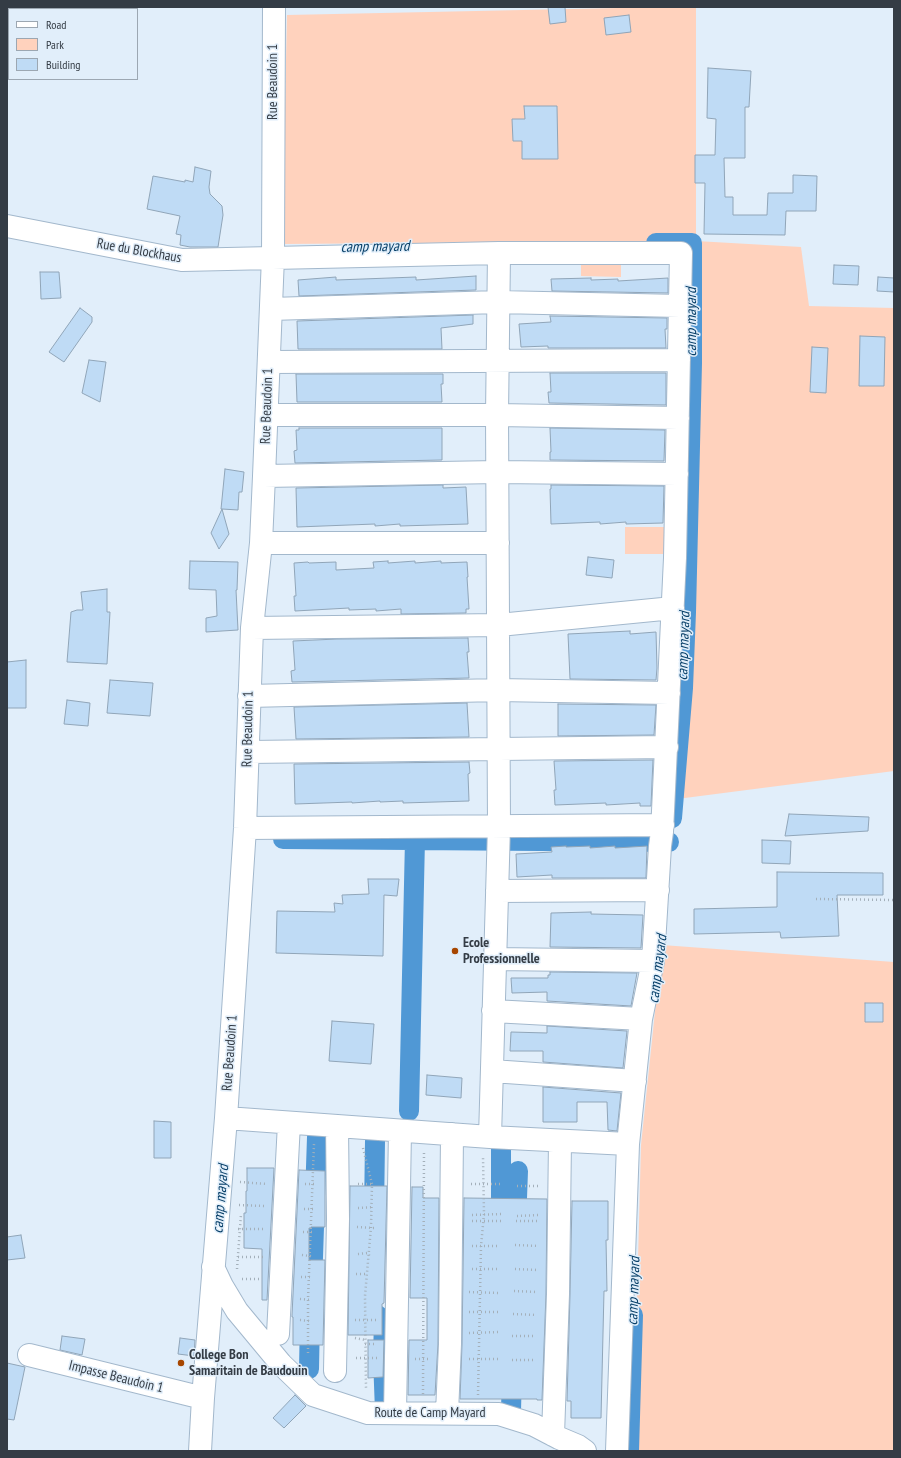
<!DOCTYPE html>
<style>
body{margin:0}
#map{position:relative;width:901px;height:1458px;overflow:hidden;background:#e1eefa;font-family:"PT Sans Narrow",sans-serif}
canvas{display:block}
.frame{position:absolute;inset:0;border:8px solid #343c45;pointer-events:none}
.legend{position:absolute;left:8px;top:8px;width:130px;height:72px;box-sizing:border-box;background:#e1eefa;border:1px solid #9ca7b2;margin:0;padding:5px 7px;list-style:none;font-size:12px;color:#343c45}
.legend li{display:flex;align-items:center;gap:8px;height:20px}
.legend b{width:20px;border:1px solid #9ca7b2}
</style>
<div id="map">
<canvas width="901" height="1458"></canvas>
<div class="frame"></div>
<ul class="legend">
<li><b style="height:5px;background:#fff"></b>Road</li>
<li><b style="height:11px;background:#ffd2bd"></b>Park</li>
<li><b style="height:11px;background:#bfdbf5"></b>Building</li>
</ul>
</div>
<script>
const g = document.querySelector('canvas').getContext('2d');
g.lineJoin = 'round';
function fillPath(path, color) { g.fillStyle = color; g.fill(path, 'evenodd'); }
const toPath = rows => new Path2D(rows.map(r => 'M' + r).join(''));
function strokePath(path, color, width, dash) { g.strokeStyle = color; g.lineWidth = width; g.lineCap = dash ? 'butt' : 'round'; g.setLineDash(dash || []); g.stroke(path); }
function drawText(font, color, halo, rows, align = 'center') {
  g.font = font + ' "PT Sans Narrow",sans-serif'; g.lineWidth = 3; g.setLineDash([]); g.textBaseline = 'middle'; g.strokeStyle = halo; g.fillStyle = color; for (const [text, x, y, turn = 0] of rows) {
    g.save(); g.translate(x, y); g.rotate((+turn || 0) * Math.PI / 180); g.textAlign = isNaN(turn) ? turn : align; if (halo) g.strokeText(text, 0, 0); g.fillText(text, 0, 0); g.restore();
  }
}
fillPath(toPath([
 [665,7,696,7,696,241,801,247,809,306,894,308,894,771,677,799,692,241,282,244,287,15],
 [581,258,621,259,621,277,581,276],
 [625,527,665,527,664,554,625,554],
 [662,945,894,962,894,1451,633,1451,641,1145]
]), '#ffd2bd');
strokePath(toPath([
 [656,243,692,243,692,363,686,612,683,688,672,818],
 [283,839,669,842],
 [409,1111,415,839],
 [374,1213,375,1141],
 [501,1225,501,1149],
 [516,1225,518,1171],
 [312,1287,317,1137],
 [369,1297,370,1310,384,1320,383,1358,385,1411],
 [309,1369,310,1317],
 [511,1411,512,1371],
 [629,1451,633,1315]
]), '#5098d5', 20);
const building = toPath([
 [548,7,565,7,566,22,550,24,548,7],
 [629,15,631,32,606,35,604,18,629,15],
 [708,68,751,71,749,107,745,107,745,158,724,158,725,197,733,197,733,215,767,215,768,193,793,193,793,175,817,176,816,211,786,211,785,235,704,234,705,183,695,183,695,155,715,155,716,119,707,118,708,68],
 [524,106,557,106,558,159,522,159,522,141,513,141,512,119,525,119,524,106],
 [195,167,211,171,209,187,210,194,222,206,223,215,218,247,190,247,180,245,181,235,176,234,180,216,147,209,153,176,185,182,185,180,193,182,195,167],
 [834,265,859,266,858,285,833,284,834,265],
 [40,272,59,272,61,298,41,299,40,272],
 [476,276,476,290,299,296,298,280,336,277,336,280,416,277,416,280,476,276],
 [878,277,894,278,894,292,877,291,878,277],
 [591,278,591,280,618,279,618,281,668,278,668,293,552,291,551,279,591,278],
 [80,308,92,317,92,322,64,362,49,352,80,308],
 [473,315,473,324,441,328,442,349,298,349,297,321,473,315],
 [550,316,667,318,667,329,665,329,666,348,548,348,548,346,521,347,519,324,551,322,550,316],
 [860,336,885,337,884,386,859,386,860,336],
 [812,347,828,348,826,393,810,392,812,347],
 [89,360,106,362,100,402,82,393,89,360],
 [550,373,666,373,666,405,549,403,548,392,551,392,550,373],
 [296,374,443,374,443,384,441,384,442,402,297,402,296,374],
 [299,428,442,428,442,460,295,463,294,451,297,450,296,430,299,430,299,428],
 [550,428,665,430,664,461,550,460,550,452,551,452,550,428],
 [225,469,244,472,242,492,239,492,238,510,222,509,229,534,219,549,211,533,222,509,221,509,225,469],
 [443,485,443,488,466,487,468,524,400,526,400,524,375,526,375,524,297,527,296,488,443,485],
 [551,485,664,486,663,523,626,524,626,522,600,524,600,522,551,524,550,489,551,489,551,485],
 [588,557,614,560,612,578,586,575,588,557],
 [190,561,238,562,237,590,236,590,238,630,206,632,206,618,217,616,216,590,189,589,190,561],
 [388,561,388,563,415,561,415,563,441,561,441,563,467,562,468,577,467,577,469,609,466,609,466,613,401,614,401,609,376,611,376,609,349,610,349,608,295,611,294,596,296,596,294,563,308,562,309,563,336,562,336,570,374,568,373,562,388,561],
 [107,589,107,612,110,612,107,664,67,662,71,612,77,610,83,610,81,592,107,589],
 [630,631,630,634,656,632,657,668,656,680,570,679,568,634,630,631],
 [468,638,469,652,467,652,469,678,292,682,291,671,295,670,293,641,337,639,468,638],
 [26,660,26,708,7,708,7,662,26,660],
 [110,680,153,683,150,716,107,713,110,680],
 [67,700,90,703,88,726,64,724,67,700],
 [467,703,469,737,296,739,294,707,467,703],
 [558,704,656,705,654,735,558,736,558,704],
 [653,760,651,806,640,806,640,803,606,805,606,803,555,805,554,790,556,790,554,761,653,760],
 [469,762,470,773,468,774,469,801,403,803,403,801,380,802,380,801,352,803,352,802,295,804,294,764,469,762],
 [789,814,869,817,868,831,785,836,789,814],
 [762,840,791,841,790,864,762,863,762,840],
 [566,846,566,847,590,846,590,848,615,846,615,848,647,846,646,878,552,878,552,875,517,877,516,854,552,852,551,847,566,846],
 [777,872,883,873,883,895,837,895,839,936,781,938,780,932,694,934,694,909,777,907,777,872],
 [368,879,399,879,397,896,384,895,383,956,276,953,277,911,335,912,334,903,343,904,342,895,369,894,368,879],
 [591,912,591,914,643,915,641,948,550,947,551,913,591,912],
 [550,972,637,973,631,1006,547,1001,547,992,512,993,511,978,548,978,548,975,550,975,550,972],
 [865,1003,883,1003,883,1022,865,1022,865,1003],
 [332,1021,374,1024,371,1064,329,1061,332,1021],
 [547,1026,627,1031,623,1068,543,1062,543,1051,510,1051,511,1032,547,1033,547,1026],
 [427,1075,462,1078,461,1098,426,1095,427,1075],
 [543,1087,621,1093,617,1131,608,1130,607,1102,577,1102,577,1122,543,1122,543,1087],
 [154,1121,171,1122,171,1158,154,1158,154,1121],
 [247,1168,274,1168,267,1300,262,1300,262,1249,244,1248,244,1213,246,1213,246,1191,247,1191,247,1168],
 [299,1170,325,1171,325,1227,311,1227,311,1228,309,1228,309,1260,325,1260,323,1345,293,1345,293,1317,292,1317,292,1315,299,1170],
 [350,1186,387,1186,384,1303,382,1304,382,1335,348,1335,350,1186],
 [412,1187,423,1187,423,1198,439,1198,438,1344,435,1395,408,1395,409,1340,427,1340,427,1298,410,1298,412,1187],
 [464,1198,547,1199,546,1294,542,1400,537,1400,537,1399,460,1399,462,1344,464,1198],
 [572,1201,608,1201,608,1240,606,1240,607,1291,604,1291,601,1418,571,1418,571,1401,567,1401,570,1294,572,1201],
 [21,1235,25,1258,7,1260,7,1237,21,1235],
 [62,1336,85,1339,82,1355,60,1350,62,1336],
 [180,1338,195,1340,194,1356,178,1354,180,1338],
 [368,1340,384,1340,383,1377,368,1378,368,1340],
 [7,1363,25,1367,14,1420,7,1419,7,1363],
 [295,1395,306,1406,284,1428,273,1418,295,1395]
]);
fillPath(building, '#bfdbf5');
strokePath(building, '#90a5b8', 1);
const minor = toPath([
 [7,226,182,260,499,253,681,253,675,558,662,832,660,846,653,961,641,1019,628,1144,617,1451],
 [271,309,498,302,680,306],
 [269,362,679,360],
 [267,415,497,415,678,418],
 [264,476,498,472,677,474],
 [261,543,498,543],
 [252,628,499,625,673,608],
 [249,696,498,690,669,693],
 [248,752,667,747],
 [245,828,663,825],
 [497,891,658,890],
 [495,959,653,961],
 [493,1011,641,1019],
 [492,1071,635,1081],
 [226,1118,490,1137,628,1144],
 [490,1137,499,826,497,415,499,253],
 [213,1267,222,1286,237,1311,281,1364,313,1395,368,1413,499,1414,534,1425,559,1438,578,1446,585,1451],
 [278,1334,289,1123],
 [29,1355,203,1398],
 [335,1371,338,1219,337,1126],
 [395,1413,400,1131],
 [447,1413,450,1344,452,1134],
 [553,1435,558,1294,560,1141],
 [200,1451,203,1398,226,1118,245,828,252,628,261,543,264,476,273,257,274,7]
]);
strokePath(minor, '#a3b8cc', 24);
strokePath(toPath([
 [816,899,894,900],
 [363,1148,372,1184,371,1227,365,1296,366,1388],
 [240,1182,267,1184],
 [305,1184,315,1184],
 [358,1184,374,1184],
 [471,1184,501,1184],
 [517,1186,539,1186],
 [239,1205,264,1206],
 [358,1208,374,1207],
 [304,1209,314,1209],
 [472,1215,501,1214],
 [517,1216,539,1215],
 [472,1221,501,1221],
 [516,1221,539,1221],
 [357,1227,374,1228],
 [238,1229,263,1229],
 [303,1232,313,1232],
 [515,1245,539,1246],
 [472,1246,500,1246],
 [358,1254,368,1253,370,1257],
 [302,1255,310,1256,313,1257],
 [238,1257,263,1257],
 [237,1269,241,1214],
 [472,1269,500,1269],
 [515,1269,538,1270],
 [356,1274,366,1274],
 [301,1277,312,1277],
 [242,1279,261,1279],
 [514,1291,537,1292],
 [469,1292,500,1293],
 [300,1299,311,1300],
 [469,1312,500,1312],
 [513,1314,537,1315],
 [300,1320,310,1321],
 [355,1320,376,1320],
 [469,1333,500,1332],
 [512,1336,536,1336],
 [355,1338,365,1340],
 [365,1344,377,1344],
 [308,1353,308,1299,314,1144],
 [356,1358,377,1358],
 [415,1359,430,1359],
 [469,1359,500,1359],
 [512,1360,535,1360],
 [423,1394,424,1151],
 [478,1395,481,1246,484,1214,483,1156]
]), '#a4b0ba', 2.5, [1, 3]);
strokePath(minor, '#fff', 22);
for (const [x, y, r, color] of [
 [455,951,4,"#a74600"],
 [181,1363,4,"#a74600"]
]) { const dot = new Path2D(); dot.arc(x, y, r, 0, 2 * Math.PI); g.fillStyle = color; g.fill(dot); strokePath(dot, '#e1eefa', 1.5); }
drawText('14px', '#343c45', '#e1eefa', [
 ["Rue Beaudoin 1",273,82,-90],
 ["Rue du Blockhaus",139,251,10],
 ["Rue Beaudoin 1",267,406,-88],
 ["Rue Beaudoin 1",248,729,-89],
 ["Rue Beaudoin 1",230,1053,-86],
 ["Impasse Beaudoin 1",116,1377,14],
 ["Route de Camp Mayard",430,1413]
]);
drawText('bold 14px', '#343c45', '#e1eefa', [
 ["Ecole",463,943],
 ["Professionnelle",463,959],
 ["College Bon",189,1355],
 ["Samaritain de Baudouin",189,1371]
], 'left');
drawText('italic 15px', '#073f68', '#e1eefa', [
 ["camp mayard",375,247,-1],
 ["camp mayard",692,322,-90],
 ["camp mayard",684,646,-88],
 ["camp mayard",658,969,-83],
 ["camp mayard",221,1199,-85],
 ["camp mayard",634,1291,-88]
]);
</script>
